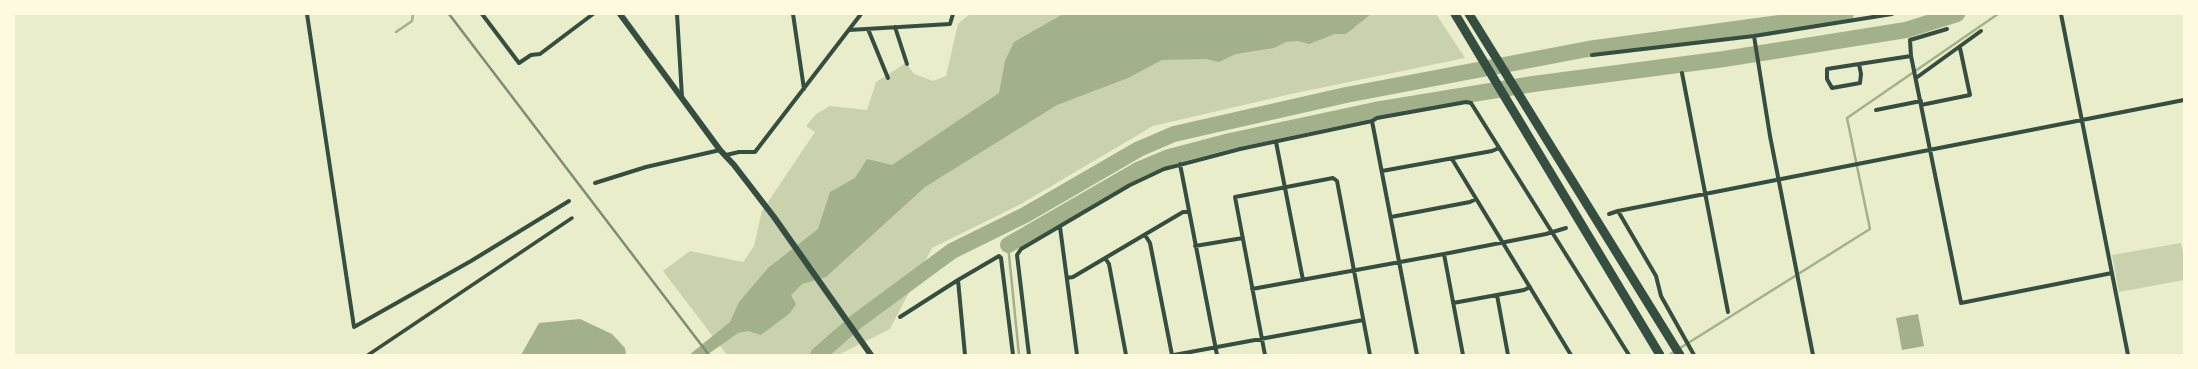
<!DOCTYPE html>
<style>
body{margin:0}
#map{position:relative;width:2198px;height:369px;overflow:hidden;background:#e9edc9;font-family:"Alegreya Sans",sans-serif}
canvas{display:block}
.frame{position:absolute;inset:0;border:15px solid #fefae0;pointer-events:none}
</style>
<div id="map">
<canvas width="2198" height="369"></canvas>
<div class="frame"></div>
</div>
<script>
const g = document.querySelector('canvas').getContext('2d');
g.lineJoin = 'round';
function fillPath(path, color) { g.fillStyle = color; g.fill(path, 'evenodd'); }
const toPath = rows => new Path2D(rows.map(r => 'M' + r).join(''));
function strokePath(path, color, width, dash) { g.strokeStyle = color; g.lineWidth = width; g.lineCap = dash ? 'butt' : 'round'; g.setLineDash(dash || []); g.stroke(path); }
fillPath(toPath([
 [970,14,1436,14,1465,58,1291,94,1153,126,1021,204,932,248,890,329,838,355,727,355,663,271,690,251,743,262,754,246,762,211,815,132,806,126,816,114,830,106,867,110,876,82,906,63,914,74,933,81,946,76,958,24],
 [2181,243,2184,257,2184,280,2119,292,2112,255]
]), '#cad2ad');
fillPath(toPath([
 [1063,14,1371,14,1346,34,1335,34,1309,44,1298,41,1286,42,1274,48,1236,54,1219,62,1206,59,1162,60,1128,78,1057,105,925,187,826,277,802,284,791,295,796,304,790,313,761,335,748,331,738,333,707,355,689,355,730,322,739,302,768,268,818,229,830,192,855,178,867,159,892,165,999,93,1005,61,1014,42],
 [1918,314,1924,346,1902,350,1896,318],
 [580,319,612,334,625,348,626,355,521,355,539,323]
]), '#a3b18a');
strokePath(toPath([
 [396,32,412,21,413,14],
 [1008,245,1019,355],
 [1669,355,1870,229,1847,118,1998,14]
]), '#a3b18a', 2.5);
strokePath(toPath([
 [1008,245,1138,170,1169,157,1230,141,1375,110,1533,84,1724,59,1906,30,1957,14],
 [818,355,857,321,952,251,1025,215,1139,149,1174,134,1346,95,1588,49,1846,14]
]), '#a3b18a', 16);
strokePath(toPath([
 [368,355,572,218]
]), '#344e41', 3.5);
strokePath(toPath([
 [307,14,354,327,471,261,569,201],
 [482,14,519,63,531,55,540,54,593,14],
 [677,14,682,97],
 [793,14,804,89],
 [2061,14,2128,355],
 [895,27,907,64],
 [868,29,888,78],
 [849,30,950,24,953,14],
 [1754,36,1770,136,1813,355],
 [1592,55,1754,36,1892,14],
 [1911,56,1961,303,2112,273],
 [1859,64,1861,74,1860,83,1832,88,1827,79,1827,69,1859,64,1911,56,1910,40,1947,29],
 [1682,73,1728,312],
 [1916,78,1981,31],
 [1921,105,1970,95,1960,48],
 [1876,110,1921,101],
 [1372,121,1417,355],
 [1276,142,1303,280],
 [726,155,739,152,755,152,861,14],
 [1452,159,1571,355],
 [1180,164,1217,355],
 [1382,171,1492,151,1499,148],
 [595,183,646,167,720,150],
 [1618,211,1656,276,1661,296,1694,355],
 [1609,214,1618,211,2184,100],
 [1391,217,1470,202,1476,199],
 [1060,227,1077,355],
 [1145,235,1150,243,1172,355],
 [1195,246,1243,238],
 [1444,254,1463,355],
 [1105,258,1109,264,1126,355],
 [1067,278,1073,277,1183,212,1189,212],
 [1252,289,1444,254,1546,234,1566,228],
 [1497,295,1508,355],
 [1453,303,1524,290,1530,287],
 [900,317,958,280],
 [965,355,958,280,999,256,1001,258,1013,355],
 [1029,355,1017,255,1021,249,1130,185,1164,169,1240,149,1372,121,1377,118,1466,102,1471,103,1629,355],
 [1174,355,1363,320],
 [1265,355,1235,197,1333,178,1337,181,1370,355]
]), '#344e41', 4);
strokePath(toPath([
 [620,14,720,150,734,165,774,217,871,355]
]), '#344e41', 6);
strokePath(toPath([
 [1455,14,1660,355],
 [1469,14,1680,355]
]), '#344e41', 9);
strokePath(toPath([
 [449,14,709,355]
]), '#7c8e77', 2.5);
</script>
